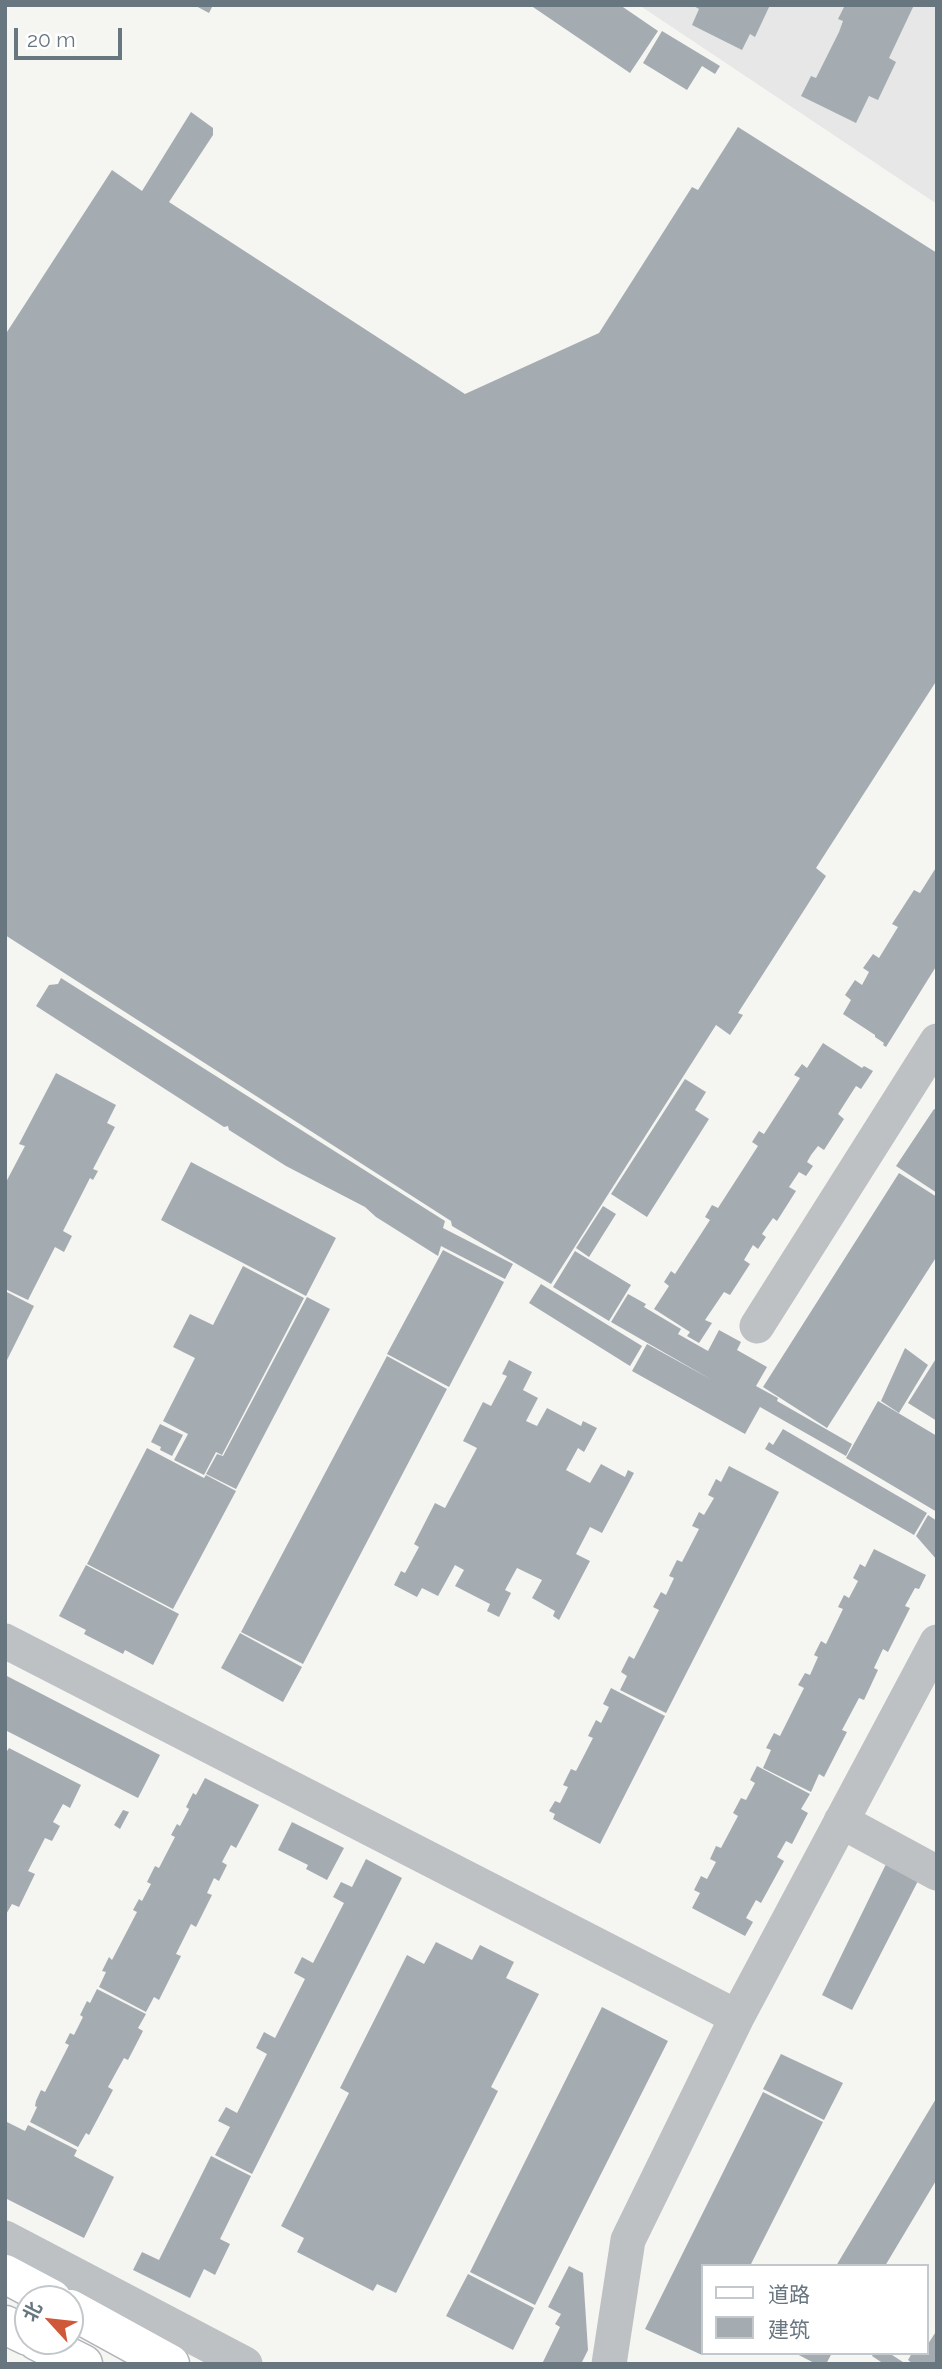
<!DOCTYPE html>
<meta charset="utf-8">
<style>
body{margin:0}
#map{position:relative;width:942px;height:2369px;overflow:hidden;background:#f5f5f2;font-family:Raleway,"Noto Sans SC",sans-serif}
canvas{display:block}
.frame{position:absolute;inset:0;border:7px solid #687680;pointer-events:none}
.legend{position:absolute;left:701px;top:2264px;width:228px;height:91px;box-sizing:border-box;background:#fff;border:2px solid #c3c8cc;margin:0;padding:9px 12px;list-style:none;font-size:21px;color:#687680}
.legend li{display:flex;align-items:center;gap:14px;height:35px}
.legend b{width:35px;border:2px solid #c3c8cc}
.north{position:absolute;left:14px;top:2285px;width:70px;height:70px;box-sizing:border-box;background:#fff;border:2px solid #c3c8cc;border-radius:50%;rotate:297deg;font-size:19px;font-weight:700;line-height:28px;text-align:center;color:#687680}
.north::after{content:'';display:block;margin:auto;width:24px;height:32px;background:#cf5838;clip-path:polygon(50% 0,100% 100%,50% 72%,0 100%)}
.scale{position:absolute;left:14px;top:28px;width:108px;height:32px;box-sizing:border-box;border:4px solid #687680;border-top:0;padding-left:9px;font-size:21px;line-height:24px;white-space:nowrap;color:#687680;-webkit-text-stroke:5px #fff;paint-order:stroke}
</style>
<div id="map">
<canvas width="942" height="2369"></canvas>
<div class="frame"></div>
<ul class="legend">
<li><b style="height:9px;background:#fff"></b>道路</li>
<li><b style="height:19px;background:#a5acb1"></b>建筑</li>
</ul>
<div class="north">北</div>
<div class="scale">20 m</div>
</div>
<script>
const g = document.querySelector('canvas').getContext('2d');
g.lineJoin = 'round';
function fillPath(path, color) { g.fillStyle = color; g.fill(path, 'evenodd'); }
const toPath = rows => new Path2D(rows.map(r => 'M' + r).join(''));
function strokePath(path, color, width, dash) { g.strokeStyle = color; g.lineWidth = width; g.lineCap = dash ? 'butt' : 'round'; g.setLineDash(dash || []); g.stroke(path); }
fillPath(toPath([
 [639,5,937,5,937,204]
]), '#e6e7e6');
fillPath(toPath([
 [194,5,213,5,209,13],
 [530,5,620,5,658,31,630,73],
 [692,5,770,5,755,37,750,34,742,50,692,25,699,9],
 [845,5,914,5,889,58,896,62,878,100,869,96,856,123,801,96,811,76,816,78,839,32,843,21,838,19],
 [662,31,720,66,715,74,702,66,687,90,643,63],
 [191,112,213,128,213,135,169,202,465,394,599,333,692,187,698,190,738,127,937,253,937,680,816,868,826,876,738,1013,743,1015,730,1035,716,1025,551,1284,452,1226,451,1221,5,935,5,335,112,170,142,191],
 [937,866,937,965,886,1047,883,1045,884,1043,875,1037,875,1035,843,1014,851,1000,845,995,855,980,862,985,869,972,863,968,873,954,879,958,898,927,892,924,914,890,920,893],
 [61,978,445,1221,443,1228,513,1264,505,1279,441,1246,438,1256,376,1217,365,1207,286,1166,229,1130,228,1126,224,1127,36,1006,49,985,58,984],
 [823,1043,862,1068,864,1066,873,1071,861,1089,856,1086,838,1114,844,1119,824,1150,818,1146,811,1155,807,1162,813,1166,806,1176,799,1172,789,1187,796,1191,777,1221,773,1218,762,1234,766,1237,758,1249,753,1245,744,1260,750,1264,730,1295,724,1292,705,1320,712,1323,699,1343,687,1336,690,1332,654,1309,669,1286,664,1282,671,1271,675,1274,710,1220,705,1217,712,1205,718,1208,758,1146,752,1142,759,1131,764,1134,800,1078,794,1075,802,1064,807,1068],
 [56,1073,116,1105,107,1123,115,1127,93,1169,98,1171,93,1180,90,1178,63,1231,72,1236,64,1252,55,1247,28,1300,5,1289,5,1184,25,1146,19,1144],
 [685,1079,706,1092,695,1110,709,1119,647,1217,611,1194],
 [934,1109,937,1110,937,1193,896,1166],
 [191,1162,336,1238,306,1296,161,1220],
 [899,1173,937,1197,937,1256,827,1428,763,1387],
 [603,1206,616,1214,589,1257,576,1248],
 [443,1250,504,1282,449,1387,387,1354],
 [575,1251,631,1285,609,1321,553,1287],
 [243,1266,304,1298,222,1455,216,1452,204,1475,174,1460,188,1434,163,1421,195,1358,173,1347,190,1314,213,1325],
 [541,1284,642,1346,630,1366,529,1303],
 [5,1291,34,1306,5,1364],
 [628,1294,646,1304,644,1307,681,1329,678,1334,708,1351,719,1330,741,1342,737,1350,767,1367,756,1386,778,1398,777,1401,852,1444,846,1456,760,1407,745,1434,632,1371,647,1344,712,1380,611,1322],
 [307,1297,330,1309,236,1489,206,1474,217,1454,223,1456],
 [905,1348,928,1365,899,1413,881,1401],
 [387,1356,447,1389,303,1664,241,1632],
 [937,1357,937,1421,908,1403],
 [509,1360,532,1372,523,1390,538,1398,526,1421,537,1426,547,1408,581,1426,583,1421,597,1428,584,1452,578,1448,566,1470,590,1483,601,1464,625,1477,628,1470,634,1473,602,1533,590,1527,576,1554,590,1561,559,1620,553,1616,555,1611,532,1598,542,1580,517,1568,505,1590,511,1593,499,1617,487,1611,490,1604,455,1586,464,1570,455,1565,438,1596,422,1588,417,1597,394,1585,401,1571,405,1573,419,1547,414,1544,435,1503,445,1508,477,1448,463,1441,483,1402,491,1406,507,1376,502,1374],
 [878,1401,937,1436,937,1512,846,1458],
 [160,1424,183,1435,172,1456,160,1450,161,1447,151,1442],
 [783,1429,927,1513,914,1535,765,1449,769,1442,773,1445],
 [147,1448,204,1478,206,1475,236,1491,173,1609,87,1564],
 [729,1466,779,1492,666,1713,620,1690,627,1676,621,1672,629,1656,634,1659,659,1610,653,1607,661,1592,666,1595,674,1578,669,1576,677,1560,682,1562,699,1529,692,1526,699,1512,704,1515,714,1498,708,1495,716,1479,721,1482],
 [928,1515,937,1521,937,1560,916,1536],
 [874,1549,926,1575,919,1589,915,1588,905,1606,910,1608,888,1652,883,1649,874,1668,878,1670,864,1700,859,1698,842,1730,847,1732,824,1777,819,1774,811,1792,763,1768,771,1750,766,1748,774,1733,780,1736,804,1688,798,1685,805,1673,810,1675,818,1657,814,1655,821,1641,826,1644,843,1609,838,1607,844,1595,849,1598,858,1581,853,1578,860,1564,865,1567],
 [86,1565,179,1614,153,1665,125,1650,123,1654,84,1634,86,1630,59,1616],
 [240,1633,302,1667,283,1702,221,1668],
 [5,1675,160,1755,138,1798,5,1730],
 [611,1688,665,1716,600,1844,553,1819,555,1814,549,1811,555,1801,560,1803,568,1787,563,1785,571,1769,576,1771,593,1738,588,1736,596,1720,601,1723,609,1707,603,1704],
 [9,1748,81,1785,70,1808,63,1804,53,1822,60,1826,52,1841,45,1838,28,1871,35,1874,19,1907,12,1904,5,1916,5,1754],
 [757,1766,810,1794,801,1809,808,1813,792,1844,786,1841,777,1857,784,1861,761,1903,756,1900,746,1918,753,1922,745,1936,692,1908,700,1893,694,1890,701,1876,707,1879,716,1862,710,1859,716,1846,721,1848,738,1816,733,1813,741,1798,746,1800,755,1783,750,1780],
 [205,1778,259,1805,236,1848,231,1845,222,1862,227,1865,219,1881,214,1878,207,1893,212,1895,196,1927,191,1924,176,1954,181,1956,159,2000,154,1997,146,2012,99,1987,106,1972,102,1971,109,1957,112,1960,137,1912,133,1910,139,1899,142,1901,151,1884,147,1882,155,1866,159,1868,175,1837,171,1835,177,1824,180,1826,189,1809,186,1807,193,1793,196,1795],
 [123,1810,129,1812,120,1829,114,1825],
 [292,1822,344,1848,327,1880,306,1869,308,1865,278,1850],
 [366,1859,402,1878,252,2174,215,2155,230,2127,218,2121,226,2107,237,2113,267,2054,256,2048,264,2032,275,2038,305,1979,294,1973,302,1957,313,1963,344,1903,333,1897,341,1882,352,1887],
 [887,1862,919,1879,852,2010,822,1995],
 [436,1942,472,1960,480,1945,514,1962,506,1978,539,1994,491,2087,498,2091,396,2293,377,2284,373,2291,297,2252,304,2238,281,2226,349,2093,340,2088,407,1955,424,1964],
 [97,1989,146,2014,138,2028,143,2031,128,2060,124,2058,108,2087,113,2090,89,2135,86,2133,78,2147,30,2122,37,2107,35,2106,36,2101,41,2090,45,2092,69,2045,65,2043,70,2033,74,2035,83,2017,80,2015,87,2001,90,2003],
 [602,2007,668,2041,535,2305,470,2272],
 [781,2054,843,2083,824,2120,763,2089],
 [763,2092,823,2122,750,2266,702,2266,702,2355,645,2329],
 [937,2097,937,2179,885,2266,836,2266],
 [5,2121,25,2131,28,2125,77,2150,74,2156,114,2177,84,2238,5,2198],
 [211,2156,251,2176,220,2239,230,2244,215,2275,204,2269,190,2298,133,2270,142,2252,159,2260],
 [569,2266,583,2273,588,2350,581,2364,542,2364,560,2327,555,2324,561,2314,548,2307],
 [468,2274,534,2308,513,2350,446,2316],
 [937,2330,937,2364,913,2364,908,2360,912,2353,926,2353,926,2347],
 [795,2353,832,2353,826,2364,816,2364],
 [874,2353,889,2353,906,2364,884,2364,872,2356]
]), '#a5acb1');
const major = toPath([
 [5,2274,52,2299],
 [70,2309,170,2364],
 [5,2325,28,2336],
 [37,2341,83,2364]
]);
strokePath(major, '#b1b5b8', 41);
strokePath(toPath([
 [757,1326,937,1041],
 [5,1641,737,2017],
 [841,1821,937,1873],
 [5,2238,245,2364],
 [609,2364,628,2240,737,2017,937,1642]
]), '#bdc1c4', 35);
strokePath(major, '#fff', 38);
</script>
